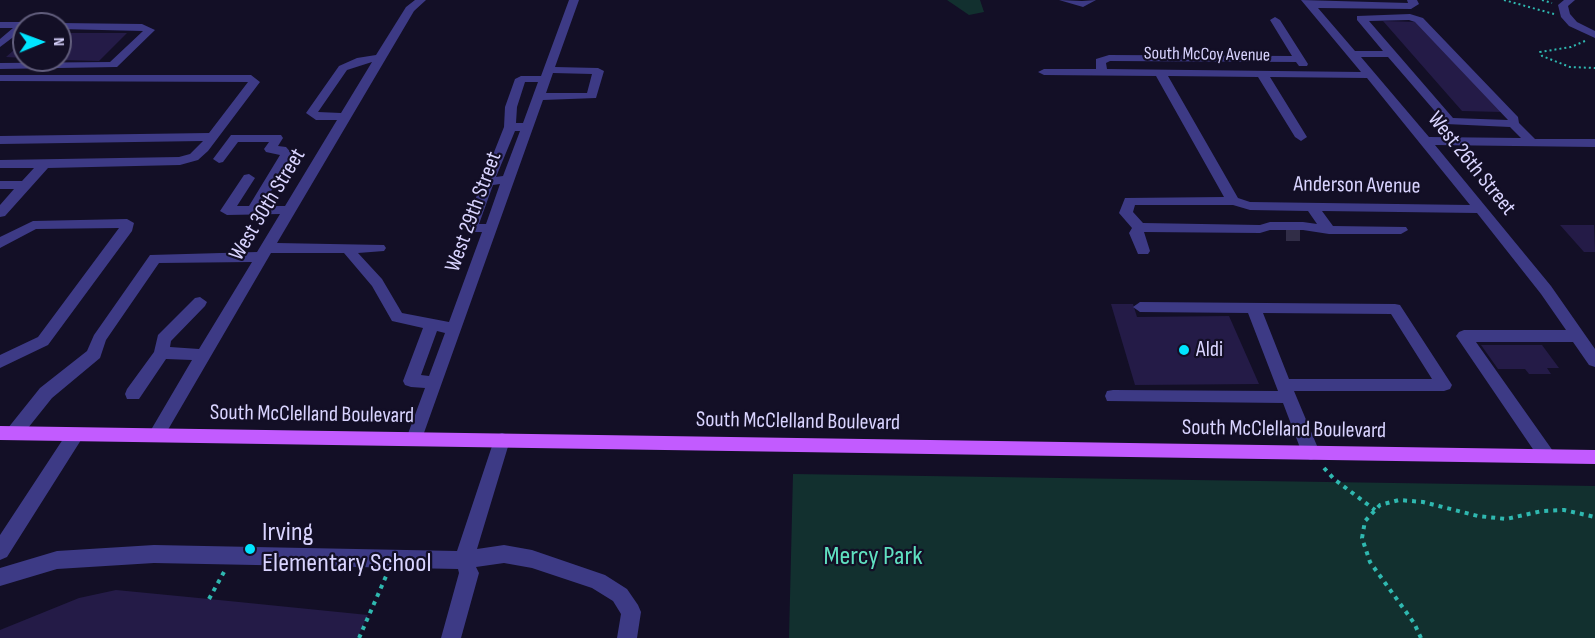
<!DOCTYPE html>
<style>
body{margin:0}
#map{position:relative;width:1595px;height:638px;overflow:hidden;background:#130f26;font-family:"Sofia Sans Condensed",sans-serif}
canvas{display:block}
.north{position:absolute;left:12px;top:12px;width:60px;height:60px;box-sizing:border-box;background:#130f26;border:2px solid #625e7d;border-radius:50%;rotate:89deg;font-size:16px;font-weight:700;line-height:24px;text-align:center;color:#d9d4ff}
.north::after{content:'';display:block;margin:auto;width:21px;height:27px;background:#00e5ff;clip-path:polygon(50% 0,100% 100%,50% 72%,0 100%)}
</style>
<div id="map">
<canvas width="1595" height="638"></canvas>
<div class="north">N</div>
</div>
<script>
const g = document.querySelector('canvas').getContext('2d');
g.lineJoin = 'round';
function fillPath(path, color) { g.fillStyle = color; g.fill(path, 'evenodd'); }
const toPath = rows => new Path2D(rows.map(r => 'M' + r).join(''));
function strokePath(path, color, width, dash) { g.strokeStyle = color; g.lineWidth = width; g.lineCap = dash ? 'butt' : 'round'; g.setLineDash(dash || []); g.stroke(path); }
function drawText(font, color, halo, rows, align = 'center') {
  g.font = font + ' "Sofia Sans Condensed",sans-serif'; g.lineWidth = 4.5; g.setLineDash([]); g.textBaseline = 'middle'; g.strokeStyle = halo; g.fillStyle = color; for (const [text, x, y, turn = 0] of rows) {
    g.save(); g.translate(x, y); g.rotate((+turn || 0) * Math.PI / 180); g.textAlign = isNaN(turn) ? turn : align; if (halo) g.strokeText(text, 0, 0); g.fillText(text, 0, 0); g.restore();
  }
}
fillPath(toPath([
 [947,0,980,0,984,12,969,15],
 [793,474,1595,486,1595,638,789,638]
]), '#12302f');
fillPath(toPath([
 [1383,21,1418,22,1502,112,1462,111],
 [70,33,127,33,99,61,60,60,60,34],
 [24,41,24,58,6,57],
 [1560,225,1594,225,1595,252,1584,252],
 [1111,304,1133,304,1137,317,1229,316,1259,384,1135,385],
 [1481,345,1542,345,1559,368,1547,368,1551,374,1529,374,1525,369,1498,369],
 [116,590,209,599,368,615,357,638,0,638,0,630,79,598]
]), '#241b47');
strokePath(toPath([
 [1286,234,1304,234]
]), '#312d47', 14, [14, 7]);
strokePath(toPath([
 [1504,0,1554,14],
 [1542,0,1552,3],
 [1585,41,1571,47,1540,52,1542,56,1570,67,1595,68]
]), '#2fb8b0', 2, [2, 3]);
strokePath(toPath([
 [1324,468,1334,479,1375,510],
 [209,599,224,572],
 [359,638,387,574],
 [1421,638,1414,623,1370,562,1362,538,1365,521,1380,505,1399,500,1423,502,1478,516,1506,519,1542,511,1564,510,1595,517]
]), '#2fb8b0', 4, [4, 5]);
fillPath(toPath([
 [415,0,426,0,414,11,277,243,384,245,386,248,384,251,358,253,382,279,402,313,449,322,482,232,471,232,464,228,504,127,505,107,515,79,521,76,541,76,569,0,579,0,555,67,598,68,604,71,596,98,543,100,420,444,414,446,408,444,406,439,425,388,411,387,405,385,403,381,423,328,392,321,372,286,344,253,271,253,162,440,156,442,150,440,148,435,192,360,166,359,139,399,127,399,125,394,127,389,154,352,158,335,195,298,200,297,207,302,205,306,171,341,170,347,199,349,252,262,159,263,106,340,100,358,52,398,20,438,14,440,8,438,6,433,8,428,40,388,87,351,94,335,150,255,257,252,280,214,227,215,220,211,244,175,249,174,255,178,237,206,249,206,280,155,266,152,264,149,269,142,238,142,223,162,219,163,213,159,231,135,281,135,283,138,278,146,286,147,293,155,262,206,285,206,337,120,316,120,306,113,339,66,357,58,376,55,406,7,415,0],
 [372,62,341,113,318,112,347,70,372,62],
 [553,73,592,74,587,93,546,93,553,73],
 [525,82,538,82,523,123,516,123,517,107,525,82],
 [515,131,520,131,503,176,496,177,515,131],
 [500,184,486,224,479,224,493,185,500,184],
 [437,331,445,333,429,376,421,375,437,331],
 [1059,0,1082,1,1096,0,1083,7,1059,0],
 [1301,0,1408,3,1407,0,1417,0,1419,4,1411,9,1318,8,1355,51,1383,51,1357,20,1357,16,1410,14,1423,18,1518,117,1519,123,1535,139,1595,139,1595,147,1435,145,1551,286,1595,349,1595,367,1589,365,1573,342,1476,342,1553,451,1556,456,1553,461,1547,463,1541,461,1456,336,1459,332,1464,330,1566,330,1541,294,1477,213,1322,211,1333,226,1406,227,1408,230,1401,234,1329,234,1303,230,1270,230,1260,233,1144,232,1150,251,1148,254,1138,254,1129,233,1132,228,1119,213,1125,198,1224,197,1156,76,1044,75,1038,72,1044,69,1096,69,1096,59,1109,55,1292,56,1270,20,1275,17,1280,20,1308,64,1307,66,1299,66,1296,62,1110,61,1106,63,1107,69,1361,72,1301,0],
 [1409,20,1415,22,1508,120,1453,118,1369,21,1409,20],
 [1361,57,1388,57,1446,124,1510,127,1521,138,1429,137,1361,57],
 [1168,76,1258,77,1295,137,1301,141,1307,137,1270,77,1367,78,1470,205,1250,202,1238,198,1168,76],
 [1135,205,1233,205,1250,210,1308,211,1317,224,1303,222,1270,222,1260,225,1143,223,1133,212,1135,205],
 [1564,0,1575,0,1568,6,1570,14,1577,22,1595,31,1595,38,1569,26,1561,17,1558,5,1564,0],
 [0,22,24,22,28,24,24,24,24,29,0,47,0,39,13,28,0,28,0,22],
 [60,23,142,24,155,30,117,67,0,69,0,63,110,62,143,31,60,29,60,24,56,24,60,23],
 [0,75,251,75,260,82,208,151,198,160,180,165,48,168,5,216,0,217,0,205,14,189,0,189,0,181,22,181,34,168,0,168,0,160,179,157,190,154,203,141,0,144,0,136,209,133,248,82,0,81,0,75],
 [127,219,134,223,132,231,48,345,0,368,0,355,38,337,119,228,36,229,0,248,0,237,33,221,127,219],
 [1140,302,1395,304,1400,305,1452,385,1450,389,1444,391,1294,391,1320,453,1317,458,1311,460,1305,458,1302,453,1283,403,1107,401,1105,396,1107,391,1113,390,1278,391,1248,313,1140,312,1133,307,1140,302],
 [1263,313,1391,314,1432,379,1289,379,1263,313],
 [75,428,81,430,83,435,81,440,7,557,0,560,0,535,69,430,75,428],
 [502,433,508,435,510,440,477,549,504,545,532,550,605,575,627,589,638,605,641,612,637,638,617,638,621,614,613,601,592,588,532,568,504,563,476,567,479,573,461,638,441,638,459,573,458,569,154,563,57,569,0,586,0,568,57,551,154,545,457,551,494,440,496,435,502,433]
]), '#3d3a85');
fillPath(toPath([
 [0,426,1595,450,1595,464,0,440,0,426]
]), '#c25bff');
for (const [x, y, r, color] of [
 [1184,350,6,"#00e5ff"],
 [250,549,6,"#00e5ff"]
]) { const dot = new Path2D(); dot.arc(x, y, r, 0, 2 * Math.PI); g.fillStyle = color; g.fill(dot); strokePath(dot, '#130f26', 2); }
drawText('18px', '#d9d4ff', '#130f26', [
 ["South McCoy Avenue",1207,55,1]
]);
drawText('22px', '#d9d4ff', '#130f26', [
 ["West 26th Street",1471,164,51],
 ["Anderson Avenue",1357,186,1],
 ["West 30th Street",268,205,-59],
 ["West 29th Street",474,212,-70],
 ["South McClelland Boulevard",312,415,1],
 ["South McClelland Boulevard",798,422,1],
 ["South McClelland Boulevard",1284,430,1]
]);
drawText('22px', '#d9d4ff', '#130f26', [
 ["Aldi",1196,350]
], 'left');
drawText('27px', '#d9d4ff', '#130f26', [
 ["Irving",262,533],
 ["Elementary School",262,564]
], 'left');
drawText('27px', '#5fe0c0', '#130f26', [
 ["Mercy Park",873,557]
]);
</script>
